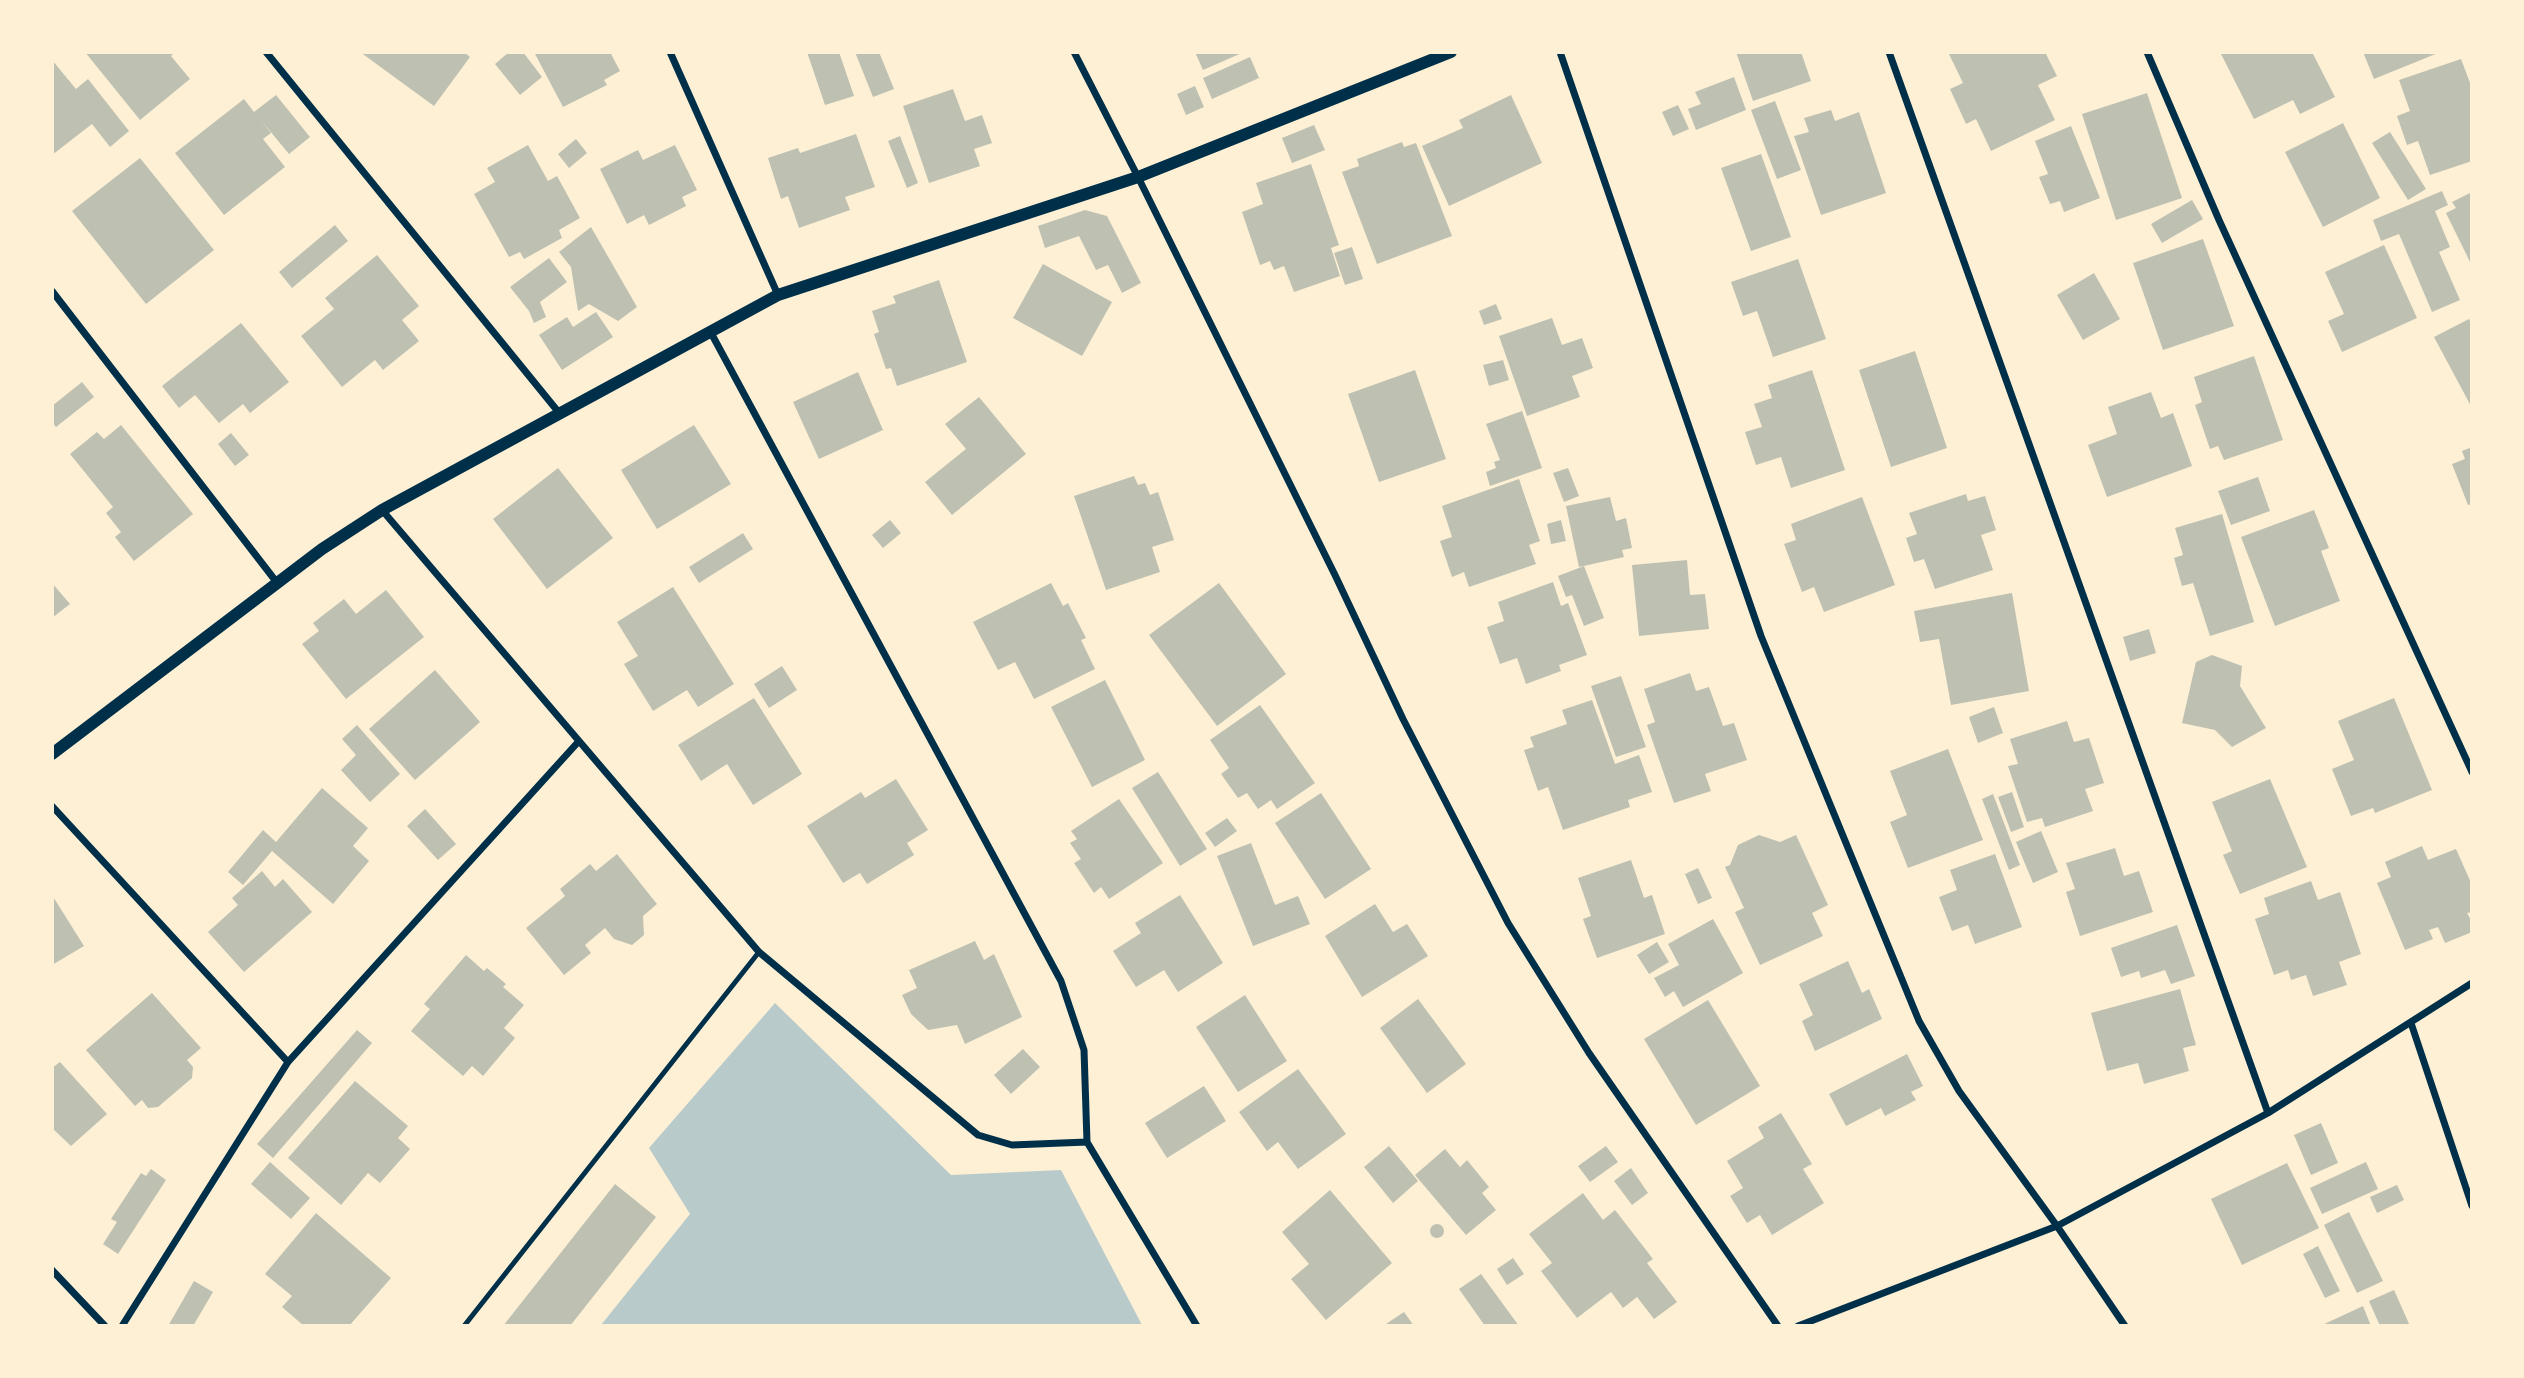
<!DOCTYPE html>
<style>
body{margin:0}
#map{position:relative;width:2524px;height:1378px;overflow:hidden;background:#fdf0d5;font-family:Overpass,sans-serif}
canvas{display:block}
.frame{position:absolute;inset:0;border:54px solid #fdf0d5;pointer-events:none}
</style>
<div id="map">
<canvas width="2524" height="1378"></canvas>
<div class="frame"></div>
</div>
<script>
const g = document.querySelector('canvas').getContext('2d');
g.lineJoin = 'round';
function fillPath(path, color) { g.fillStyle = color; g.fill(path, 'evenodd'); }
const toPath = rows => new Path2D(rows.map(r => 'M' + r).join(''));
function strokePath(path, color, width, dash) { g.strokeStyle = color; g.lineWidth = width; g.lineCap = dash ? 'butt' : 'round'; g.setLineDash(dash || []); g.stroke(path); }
fillPath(toPath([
 [775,1003,951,1175,1061,1170,1142,1325,601,1325,690,1214,649,1148]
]), '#b9caca');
fillPath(toPath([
 [85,52,175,52,171,56,190,79,140,120],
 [360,52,464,52,470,57,434,106],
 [509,52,523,52,542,77,520,95,495,64],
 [534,52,610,52,620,71,604,80,607,85,563,107],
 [807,52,839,52,854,96,825,105],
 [855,52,879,52,894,89,873,97],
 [1195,52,1244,52,1203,70],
 [1736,52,1801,52,1811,81,1753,101],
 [1948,52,2045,52,2057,76,2038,85,2055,120,1991,151,1976,119,1966,124,1950,89,1963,83],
 [2220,52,2312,52,2335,97,2300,114,2293,100,2254,119],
 [2363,52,2438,52,2438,53,2374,79],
 [1250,57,1259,78,1212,99,1203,78],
 [2461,59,2472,88,2472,161,2430,175,2418,141,2407,145,2397,116,2410,111,2399,80],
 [52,60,76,89,88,79,129,131,110,147,92,124,52,155],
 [1734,77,1746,110,1696,130,1688,109,1701,104,1695,92],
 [1195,86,1204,107,1186,115,1177,94],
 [953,89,965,121,982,115,992,143,974,149,980,166,929,183,903,106],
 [2147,93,2182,198,2116,220,2082,114],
 [276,95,310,137,289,154,260,119,271,133,263,139,285,167,224,215,175,153,244,99,254,112],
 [1511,95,1542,163,1449,206,1422,146,1463,128,1459,120],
 [1775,101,1801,170,1777,179,1751,110],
 [1678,105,1689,129,1673,136,1662,112],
 [1831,110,1835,121,1859,112,1886,193,1821,215,1794,136,1809,132,1804,118],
 [2343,123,2380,198,2323,227,2285,152],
 [1314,125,1325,150,1292,163,1282,138],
 [2071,126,2100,198,2064,212,2060,201,2050,204,2039,177,2048,174,2035,141],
 [2390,132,2426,189,2408,200,2372,143],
 [856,134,875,187,845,197,850,210,799,228,788,196,781,199,768,158,798,148,800,153],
 [900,136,918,183,907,188,888,141],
 [576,139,587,153,569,168,558,154],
 [1402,142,1404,147,1416,143,1452,236,1377,264,1342,172,1359,166,1357,159],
 [528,145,548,181,557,176,580,218,559,230,562,238,524,259,520,252,509,257,474,194,495,182,487,168],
 [675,145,697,190,682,197,686,206,649,225,644,215,627,224,600,169,638,150,643,160],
 [1761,154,1791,237,1751,251,1721,168],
 [140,158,214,250,146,304,72,211],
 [1311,164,1339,245,1331,248,1340,276,1294,292,1284,266,1274,270,1270,261,1260,265,1242,212,1263,204,1256,183],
 [2442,191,2448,205,2435,211,2450,247,2439,252,2460,300,2432,312,2399,234,2381,241,2373,220],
 [2472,192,2472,266,2446,213,2456,208,2452,202],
 [2192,200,2203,219,2162,243,2151,224],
 [1085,210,1107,216,1141,283,1122,293,1108,265,1096,270,1079,236,1045,248,1038,226],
 [335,225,348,241,292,288,279,272],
 [591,227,637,307,618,321,589,304,578,311,571,267,559,252],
 [2203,239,2234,326,2163,350,2133,263],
 [2384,245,2417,318,2342,352,2328,321,2344,314,2325,272],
 [1352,247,1363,279,1345,285,1334,253],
 [377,255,419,306,402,320,419,341,383,370,375,360,342,387,301,336,334,309,325,298],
 [549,258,567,282,540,302,546,317,534,323,529,311,510,287],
 [1798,259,1826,339,1773,357,1757,311,1743,316,1731,282],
 [1043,264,1112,302,1082,356,1013,318],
 [2094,273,2120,319,2083,340,2057,295],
 [939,280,967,362,897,386,891,368,886,369,874,334,879,332,872,311,896,303,893,296],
 [1496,304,1502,319,1484,325,1479,311],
 [596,312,613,337,562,370,539,335,567,317,573,327],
 [1552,318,1562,345,1582,338,1593,368,1572,376,1580,397,1527,416,1499,336],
 [2469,319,2472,324,2472,408,2434,337],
 [241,323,289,382,250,413,243,404,219,423,195,395,179,408,162,386],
 [1915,351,1947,448,1891,467,1859,370],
 [2254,356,2283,440,2224,460,2218,446,2210,449,2195,405,2202,402,2194,377],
 [1503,360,1509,380,1489,386,1483,365],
 [1415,370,1446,459,1379,482,1348,394],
 [1812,370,1845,470,1791,488,1781,457,1756,465,1745,432,1762,427,1754,404,1772,398,1768,385],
 [858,372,883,430,819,459,793,402],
 [82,382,94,397,56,427,52,422,52,406],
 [2151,392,2161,418,2173,413,2192,466,2107,497,2088,445,2117,434,2108,407],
 [979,397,1026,454,952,515,925,482,966,449,945,424],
 [1522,411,1542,468,1490,486,1486,472,1496,468,1494,462,1500,460,1486,424],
 [121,425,193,514,134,561,115,537,121,532,106,513,113,507,70,454,97,432,104,439],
 [694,425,731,484,657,529,621,470],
 [231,433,249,455,235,466,218,444],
 [2472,447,2472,504,2468,505,2452,464,2465,459,2462,451],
 [558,468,613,538,547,589,493,519],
 [1568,468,1579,496,1564,502,1553,473],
 [1134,476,1138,485,1145,483,1150,495,1158,492,1174,540,1152,547,1160,572,1106,590,1074,496],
 [2258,477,2270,511,2231,525,2218,491],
 [1519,479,1540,541,1529,545,1536,564,1469,587,1464,572,1452,577,1440,541,1452,537,1442,506],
 [1966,494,1968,501,1985,496,1996,530,1981,535,1993,570,1935,589,1924,559,1914,562,1906,538,1917,534,1909,513],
 [1610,497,1616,521,1626,518,1632,548,1622,550,1624,557,1579,567,1566,506],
 [1862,497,1895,585,1824,612,1814,587,1802,592,1784,544,1796,540,1791,524],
 [2314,510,2329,548,2321,551,2340,601,2275,626,2241,537],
 [2222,514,2254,622,2210,636,2193,583,2182,586,2174,558,2183,555,2175,528],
 [890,520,901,533,883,548,872,535],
 [1561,520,1566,541,1551,544,1547,524],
 [743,533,753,549,699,583,689,567],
 [1687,560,1690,595,1705,594,1709,629,1639,636,1632,565],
 [1584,566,1604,618,1584,626,1572,595,1566,597,1558,576],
 [1553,582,1561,606,1568,603,1587,655,1559,665,1561,671,1526,684,1517,658,1500,664,1487,627,1504,621,1498,602],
 [52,583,70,604,52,618],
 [1051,583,1063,606,1068,603,1086,638,1081,640,1095,669,1034,699,1015,662,998,670,973,622],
 [1219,583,1286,674,1217,726,1149,635],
 [673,587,734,684,698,707,687,690,653,711,624,664,638,656,617,622],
 [386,590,424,637,346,699,302,644,319,631,313,623,344,599,356,614],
 [2012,593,2029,691,1951,705,1939,639,1920,642,1914,611],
 [2149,629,2156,653,2130,661,2123,637],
 [2212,655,2242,666,2240,686,2266,728,2232,747,2215,730,2182,723,2196,662],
 [782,666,797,690,769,708,754,684],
 [435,670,480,722,415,780,369,729],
 [1690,673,1696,691,1709,687,1723,726,1734,723,1747,760,1705,774,1711,791,1674,803,1647,725,1655,722,1644,689],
 [1621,676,1646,747,1616,757,1591,686],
 [1105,680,1145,760,1092,787,1051,707],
 [754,698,802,774,753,805,727,764,701,781,678,745],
 [2394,698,2432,790,2375,813,2373,808,2351,816,2332,769,2354,760,2338,721],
 [1592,700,1615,764,1639,755,1652,792,1628,800,1630,807,1563,830,1548,787,1538,791,1524,750,1534,747,1530,737,1567,724,1562,710],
 [1260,705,1315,783,1277,809,1271,800,1258,809,1247,793,1238,798,1221,774,1229,768,1210,740],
 [1994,707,2003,733,1978,743,1969,717],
 [2067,721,2074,742,2089,738,2104,783,2085,789,2093,811,2045,827,2042,818,2027,822,2008,766,2018,764,2010,739],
 [357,725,400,774,370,802,341,770,356,755,342,739],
 [1948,749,1983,840,1908,868,1890,822,1907,815,1890,771],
 [1158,772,1207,849,1180,866,1132,788],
 [896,779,928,830,907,843,914,855,867,884,860,873,843,883,807,826,861,792,865,798],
 [2270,779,2307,867,2240,894,2223,855,2232,851,2212,802],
 [322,788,368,828,353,846,369,861,333,904,272,851,243,885,228,872,263,830,276,842],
 [2012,792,2024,827,2011,832,1998,797],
 [1321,793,1371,869,1325,899,1275,823],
 [1993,794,2020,865,2009,870,1982,799],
 [1119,799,1163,863,1109,899,1101,887,1094,893,1074,863,1081,859,1070,843,1077,839,1071,831],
 [425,809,456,844,438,860,407,826],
 [1227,818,1237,831,1215,847,1205,833],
 [2041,831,2058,872,2033,883,2016,842],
 [1759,835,1780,842,1796,835,1828,905,1812,913,1823,936,1760,965,1735,912,1744,908,1725,867,1730,865,1738,845],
 [1251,843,1275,905,1298,896,1310,924,1253,946,1217,856],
 [2422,846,2428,860,2456,849,2472,885,2472,912,2467,913,2472,922,2472,932,2445,943,2438,927,2429,930,2433,939,2405,950,2377,883,2391,877,2385,862],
 [2115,848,2124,876,2139,871,2153,912,2080,936,2066,892,2075,889,2066,863],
 [617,854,657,904,643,916,644,935,632,945,614,939,605,928,585,945,591,953,564,975,526,928,565,896,560,889,590,864,596,871],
 [1995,854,2022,927,1975,944,1968,925,1952,931,1939,897,1957,890,1950,870],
 [1631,860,1644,898,1652,895,1665,934,1597,958,1583,919,1591,916,1578,878],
 [1698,868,1712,898,1698,904,1685,874],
 [262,871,275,887,283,879,312,912,244,972,208,932,238,905,232,898],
 [2311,881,2318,900,2340,892,2361,954,2339,962,2347,985,2313,996,2306,975,2291,980,2288,970,2274,975,2255,919,2269,914,2264,898],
 [52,895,84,946,52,965],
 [1180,895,1223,963,1178,992,1164,970,1136,987,1113,951,1141,933,1135,923],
 [1375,904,1393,932,1407,924,1428,956,1362,997,1325,936],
 [1713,919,1743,973,1683,1007,1674,991,1665,997,1654,978,1679,965,1668,944],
 [2177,925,2195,976,2171,984,2165,970,2141,978,2139,971,2121,977,2111,948],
 [975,941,984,960,994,954,1022,1017,965,1044,957,1025,928,1030,911,1014,902,995,917,988,909,970],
 [1657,942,1669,962,1649,974,1637,955],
 [466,955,484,971,487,968,506,984,503,987,524,1005,504,1028,515,1038,483,1076,472,1066,463,1076,411,1031,430,1009,424,1004],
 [1848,961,1862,993,1869,989,1882,1019,1815,1051,1802,1021,1813,1015,1799,984],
 [2180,989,2196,1045,2183,1048,2189,1071,2144,1084,2138,1063,2107,1071,2091,1013],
 [152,993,201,1048,187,1060,193,1067,192,1078,158,1107,148,1108,142,1100,135,1106,86,1050],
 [1245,995,1287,1061,1238,1092,1196,1027],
 [1418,999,1466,1064,1427,1093,1380,1028],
 [1708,1000,1760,1086,1696,1125,1644,1039],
 [357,1030,372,1043,273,1158,257,1144],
 [1023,1049,1040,1067,1011,1094,994,1075],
 [1907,1054,1923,1086,1911,1092,1916,1100,1885,1116,1881,1108,1846,1126,1829,1094],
 [60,1062,107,1114,71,1146,52,1128,52,1068],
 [1298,1069,1346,1134,1298,1169,1278,1142,1267,1151,1239,1112],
 [355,1081,408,1126,398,1138,410,1149,380,1183,368,1173,341,1205,288,1158],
 [1204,1086,1226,1121,1167,1158,1145,1123],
 [1781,1113,1812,1164,1803,1169,1824,1203,1772,1235,1760,1215,1747,1223,1730,1196,1743,1188,1727,1161,1764,1138,1758,1127],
 [2321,1123,2338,1163,2311,1175,2294,1135],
 [1389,1146,1418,1181,1393,1203,1364,1167],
 [1606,1146,1618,1162,1590,1182,1578,1166],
 [1445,1149,1460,1167,1467,1160,1489,1187,1482,1193,1496,1210,1466,1235,1415,1175],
 [270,1162,310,1198,291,1219,251,1184],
 [2366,1162,2378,1189,2322,1214,2310,1188],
 [2287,1163,2319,1228,2242,1265,2211,1199],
 [1631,1168,1648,1193,1632,1205,1614,1181],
 [151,1169,166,1180,118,1254,103,1244,117,1222,111,1219,141,1173,146,1176],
 [615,1184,656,1217,570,1326,503,1326],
 [2397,1185,2404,1200,2377,1213,2370,1197],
 [1330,1190,1392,1263,1326,1320,1291,1279,1309,1264,1282,1232],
 [1583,1193,1603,1220,1615,1210,1653,1259,1647,1263,1677,1302,1654,1319,1637,1297,1623,1308,1611,1292,1577,1318,1541,1271,1552,1263,1529,1234],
 [2349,1212,2383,1281,2357,1293,2324,1225],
 [316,1213,391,1278,349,1326,304,1326,282,1307,292,1296,265,1274],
 '1430 1231a7 7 0 1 1 14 0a7 7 0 1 1-14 0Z',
 [2318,1246,2340,1291,2325,1298,2303,1254],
 [1513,1258,1524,1274,1507,1285,1497,1269],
 [1481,1274,1519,1326,1485,1326,1459,1289],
 [194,1281,213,1292,193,1326,168,1326],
 [2394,1290,2410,1326,2380,1326,2369,1301],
 [2363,1306,2371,1326,2320,1326],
 [1404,1312,1414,1326,1383,1326]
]), '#bec0b2');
strokePath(toPath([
 [464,1326,759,952]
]), '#003049', 5);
strokePath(toPath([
 [266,52,560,414],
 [670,52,778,295],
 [1074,52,1138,177,1335,575,1403,719,1508,923,1589,1053,1778,1326],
 [1560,52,1761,636,1919,1021,1959,1091,2057,1226,2125,1326],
 [1889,52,2268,1113],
 [2147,52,2219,220,2472,772],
 [52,291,278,584],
 [710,331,1061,981,1084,1050,1087,1142,1197,1326],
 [382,510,759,952,978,1135,1012,1145,1087,1142],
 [52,806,288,1062],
 [2411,1023,2472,1206],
 [52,1270,105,1326],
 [122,1326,288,1062,579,741],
 [1798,1326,2057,1226,2268,1113,2472,983]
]), '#003049', 7);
strokePath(toPath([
 [52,754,322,549,382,510,778,295,1138,177,1451,52]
]), '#003049', 12);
</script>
